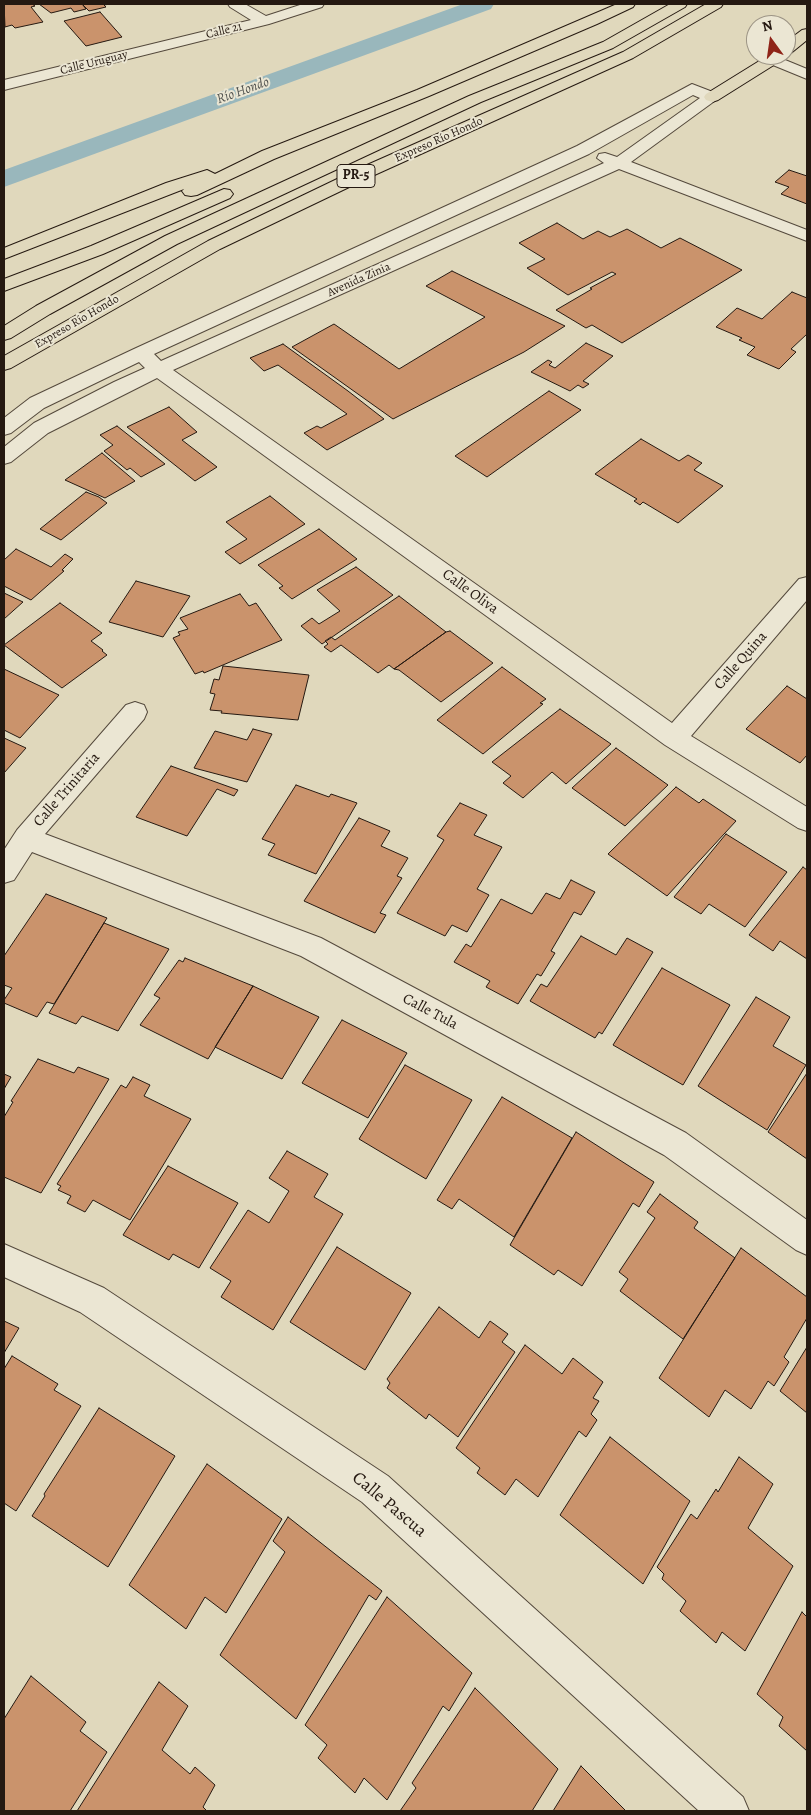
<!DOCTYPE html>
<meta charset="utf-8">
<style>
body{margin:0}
#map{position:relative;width:811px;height:1815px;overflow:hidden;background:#e0d8bc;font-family:Alegreya,serif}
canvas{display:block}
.frame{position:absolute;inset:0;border:5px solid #251911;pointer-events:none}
.north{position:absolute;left:746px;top:15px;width:50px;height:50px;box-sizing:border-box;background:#ebe6d3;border:1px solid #9c9485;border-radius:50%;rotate:346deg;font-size:14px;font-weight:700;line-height:20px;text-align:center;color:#251911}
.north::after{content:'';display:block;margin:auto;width:18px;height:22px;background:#8f2418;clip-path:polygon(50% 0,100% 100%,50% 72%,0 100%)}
</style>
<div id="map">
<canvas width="811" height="1815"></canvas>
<div class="frame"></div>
<div class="north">N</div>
</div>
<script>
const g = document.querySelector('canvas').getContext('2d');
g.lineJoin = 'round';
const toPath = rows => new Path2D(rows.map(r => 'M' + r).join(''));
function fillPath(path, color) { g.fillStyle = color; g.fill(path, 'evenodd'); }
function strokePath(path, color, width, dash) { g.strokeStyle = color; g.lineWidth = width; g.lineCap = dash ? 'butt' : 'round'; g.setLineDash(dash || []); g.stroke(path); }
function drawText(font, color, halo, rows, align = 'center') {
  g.font = font + ' Alegreya,serif'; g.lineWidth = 4; g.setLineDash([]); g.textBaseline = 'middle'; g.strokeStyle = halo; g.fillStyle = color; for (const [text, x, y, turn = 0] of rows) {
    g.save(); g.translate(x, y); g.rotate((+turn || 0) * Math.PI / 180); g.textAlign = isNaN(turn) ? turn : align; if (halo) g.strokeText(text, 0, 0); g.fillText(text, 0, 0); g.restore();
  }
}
fillPath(toPath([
 [463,4,494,4,491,9,4,187,4,170,463,4]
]), '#99b7bc');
const building = toPath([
 [4,4,32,4,35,6,31,7,43,22,15,28,12,25,5,27,4,4],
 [39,4,82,4,86,9,74,12,71,8,51,13,39,4],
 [82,4,110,4,104,5,106,7,89,11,82,4],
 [100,12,122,37,86,46,64,21,100,12],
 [789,170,807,176,807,204,781,194,789,187,775,182,789,170],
 [557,223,583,239,598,231,610,237,627,229,661,248,680,238,742,270,622,343,592,325,586,328,556,310,592,289,590,288,616,274,612,272,568,295,527,268,545,259,519,243,557,223],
 [452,271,565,326,524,352,393,419,292,347,334,324,399,369,485,317,426,286,452,271],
 [792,292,807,298,807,334,791,349,796,352,779,369,747,355,755,347,739,340,742,338,716,327,737,308,762,319,792,292],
 [586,343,613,356,583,381,589,384,583,388,578,385,570,391,531,372,548,360,552,362,549,365,555,368,586,343],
 [283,344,348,391,384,419,327,450,304,433,317,426,321,428,347,414,278,365,264,371,250,358,283,344],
 [549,391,581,410,487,477,455,456,549,391],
 [169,407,197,432,182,440,217,467,195,481,127,427,169,407],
 [117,426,165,464,141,477,130,468,127,470,104,451,113,445,100,435,117,426],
 [641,439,679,461,688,455,702,463,694,470,723,486,678,523,643,502,640,505,634,501,637,499,595,474,641,439],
 [102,453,135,481,105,498,65,480,102,453],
 [86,492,99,497,107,503,61,540,40,529,86,492],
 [270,496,305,524,240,564,225,552,247,539,226,522,270,496],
 [319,529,357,559,292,599,279,588,283,586,258,565,319,529],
 [16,549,51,567,65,554,73,559,62,570,64,571,31,600,4,586,4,560,16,549],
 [356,567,393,595,322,644,301,626,312,618,319,624,340,611,317,590,356,567],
 [136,581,190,596,163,637,109,622,136,581],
 [4,593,23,602,4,619,4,593],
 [240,594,249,606,256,603,282,640,204,673,203,671,195,674,173,638,180,635,178,632,188,629,180,618,240,594],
 [399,596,446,632,394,669,389,665,378,673,341,645,331,652,324,647,328,644,325,641,331,637,335,640,399,596],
 [60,603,102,633,91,641,103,650,102,651,107,655,62,688,4,645,60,603],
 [450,631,493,663,441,702,399,670,394,669,446,632,450,631],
 [223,666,309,675,298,720,221,713,222,711,210,710,215,694,210,693,214,679,219,680,223,666],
 [502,667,546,699,540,703,543,704,483,754,437,720,502,667],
 [4,669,59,695,20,738,4,730,4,669],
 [787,686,807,699,807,755,800,763,746,729,787,686],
 [560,709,611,744,566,784,552,772,523,798,503,783,511,776,492,762,560,709],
 [253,729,272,734,247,782,194,768,215,731,247,740,253,729],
 [4,738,26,748,4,773,4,738],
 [616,748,668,785,625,826,572,788,616,748],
 [171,766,238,790,234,796,217,789,187,836,136,817,171,766],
 [296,785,329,797,331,794,357,803,316,874,268,855,275,844,262,839,296,785],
 [676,787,699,803,703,799,736,821,667,896,608,854,676,787],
 [460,803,487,815,474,835,502,847,477,889,489,895,467,932,452,925,445,936,397,913,444,840,437,836,460,803],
 [359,818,390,831,381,846,408,858,397,876,402,878,380,913,386,915,375,933,304,901,359,818],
 [726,834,787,872,745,927,709,904,701,914,674,897,726,834],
 [803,867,807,870,807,959,780,941,773,951,749,935,803,867],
 [571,880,595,892,581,915,574,912,551,951,555,953,541,976,537,974,518,1004,486,987,490,981,454,962,466,944,471,947,501,899,532,914,546,893,560,899,571,880],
 [46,894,107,918,54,1004,47,1002,37,1017,4,1003,4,1000,12,988,4,985,4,956,46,894],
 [104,923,169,949,118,1031,82,1016,76,1024,49,1013,104,923],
 [581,936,616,955,627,938,653,952,602,1034,599,1032,595,1038,530,1001,541,984,547,987,581,936],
 [185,958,253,986,208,1059,140,1025,160,998,154,995,179,960,183,962,185,958],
 [662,968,730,1005,683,1085,613,1045,662,968],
 [253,986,319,1017,282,1079,215,1047,253,986],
 [756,997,790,1017,773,1046,806,1065,767,1130,698,1086,756,997],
 [342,1020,407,1053,368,1118,302,1083,342,1020],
 [38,1059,74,1073,78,1067,109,1079,41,1193,4,1177,4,1117,13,1102,11,1101,38,1059],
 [405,1065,472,1100,426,1179,359,1139,405,1065],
 [807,1073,807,1159,768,1132,807,1073],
 [4,1074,11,1077,4,1089,4,1074],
 [133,1077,150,1085,144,1096,191,1119,130,1220,93,1200,85,1212,67,1203,71,1196,58,1190,61,1186,57,1184,121,1085,126,1088,133,1077],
 [502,1097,572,1138,514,1237,459,1199,452,1209,437,1200,502,1097],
 [576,1132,654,1182,639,1207,633,1203,582,1286,558,1270,554,1275,510,1245,576,1132],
 [287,1151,328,1174,314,1197,343,1214,273,1330,221,1297,231,1281,210,1268,248,1210,269,1223,289,1191,269,1178,287,1151],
 [168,1166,238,1203,199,1268,173,1254,169,1260,123,1235,168,1166],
 [660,1194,698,1222,694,1228,735,1258,683,1339,620,1291,628,1279,619,1272,655,1218,647,1212,660,1194],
 [337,1247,411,1293,365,1370,290,1322,337,1247],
 [741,1248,807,1297,807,1318,784,1357,789,1362,774,1386,768,1381,751,1409,725,1390,709,1417,659,1378,741,1248],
 [439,1307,479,1338,490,1321,508,1334,502,1342,515,1352,458,1437,429,1414,426,1419,387,1388,390,1383,387,1379,439,1307],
 [4,1321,19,1328,4,1353,4,1321],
 [525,1345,562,1374,573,1358,603,1382,593,1398,599,1401,591,1414,597,1420,586,1437,579,1431,538,1497,516,1479,505,1495,477,1473,480,1468,456,1448,525,1345],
 [807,1347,807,1413,780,1391,807,1347],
 [12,1356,58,1384,54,1390,81,1406,16,1511,4,1503,4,1369,12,1356],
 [99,1408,175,1456,108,1567,32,1516,45,1496,44,1494,99,1408],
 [610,1437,690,1501,643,1584,560,1515,610,1437],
 [739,1457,773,1484,748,1528,793,1566,745,1651,722,1632,716,1643,680,1611,686,1601,662,1579,664,1574,657,1567,691,1514,697,1519,716,1489,718,1492,739,1457],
 [207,1464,282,1519,226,1613,205,1597,186,1629,129,1585,207,1464],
 [288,1517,382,1591,376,1600,369,1595,296,1719,220,1655,285,1552,273,1541,288,1517],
 [387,1597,472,1673,449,1711,443,1706,387,1800,364,1778,355,1793,318,1758,327,1745,305,1725,387,1597],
 [802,1612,807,1617,807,1751,779,1726,783,1717,757,1694,802,1612],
 [31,1676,86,1722,80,1731,107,1752,70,1811,4,1811,4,1719,31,1676],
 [159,1682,188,1706,162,1750,190,1774,195,1767,215,1785,203,1807,207,1811,77,1811,159,1682],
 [475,1688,558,1769,532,1811,400,1811,416,1788,412,1783,475,1688],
 [581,1766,626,1811,553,1811,581,1766]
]);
fillPath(building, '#ca936c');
strokePath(building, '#251911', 1);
const minor = toPath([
 [228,4,245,4,266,16,303,4,324,4,322,7,269,24,4,90,4,80,251,20,230,7,228,4],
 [773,55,807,69,807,79,768,63,765,60,768,57,773,55],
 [692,84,718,94,720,97,631,162,807,230,807,241,619,169,173,370,672,723,799,579,807,577,807,600,691,736,807,807,807,831,798,828,665,745,157,378,48,433,11,462,4,464,4,447,34,423,114,382,145,368,139,362,44,408,11,433,4,435,4,418,30,398,134,349,577,146,692,84],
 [693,95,700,98,617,157,605,153,599,154,597,158,604,163,161,361,154,354,589,154,693,95],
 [135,702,144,705,147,712,144,719,45,834,321,938,686,1133,807,1220,807,1255,796,1250,664,1155,301,956,32,852,14,880,4,883,4,850,17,830,126,705,135,702],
 [4,1244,104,1288,388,1476,743,1797,749,1811,699,1811,362,1502,80,1312,4,1277,4,1244]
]);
const highway = toPath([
 [617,4,635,4,633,7,597,24,429,96,274,159,197,195,191,196,185,195,182,191,184,189,4,259,4,248,166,183,207,170,215,174,262,151,417,90,617,4],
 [670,4,687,4,685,7,613,48,481,102,177,244,50,314,11,338,4,340,4,326,36,306,165,236,469,96,603,42,670,4],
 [706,4,723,4,721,7,633,58,370,177,220,249,11,368,4,370,4,356,208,241,358,169,623,52,706,4],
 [807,29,807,40,791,53,787,54,785,58,718,100,712,102,706,100,704,97,706,94,769,55,786,55,786,42,802,30,807,29],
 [224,189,230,190,233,194,230,198,103,254,4,291,4,279,91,246,224,189]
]);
strokePath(minor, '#54493c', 2);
strokePath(highway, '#251911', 2);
fillPath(minor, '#ebe6d3');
fillPath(highway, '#e0d8bc');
drawText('12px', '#251911', '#ebe6d3', [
 ["Calle 21",224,31,-14],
 ["Calle Uruguay",94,63,-14],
 ["Expreso Río Hondo",439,140,-24],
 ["Avenida Zinia",359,280,-24],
 ["Expreso Río Hondo",77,322,-30]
]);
drawText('italic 14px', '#4e504d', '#ebe6d3', [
 ["Río Hondo",243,91,-20]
]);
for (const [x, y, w] of [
 [356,176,38]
]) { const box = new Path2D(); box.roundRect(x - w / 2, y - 11.5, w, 23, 4); g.fillStyle = '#ebe6d3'; g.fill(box); strokePath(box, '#251911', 1); }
drawText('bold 14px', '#251911', null, [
 ["PR-5",356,176]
]);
drawText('15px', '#251911', '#ebe6d3', [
 ["Calle Oliva",470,592,36],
 ["Calle Quina",741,661,-49],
 ["Calle Trinitaria",67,790,-49],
 ["Calle Tula",430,1012,28]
]);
drawText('18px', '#251911', '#ebe6d3', [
 ["Calle Pascua",389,1505,40]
]);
</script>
